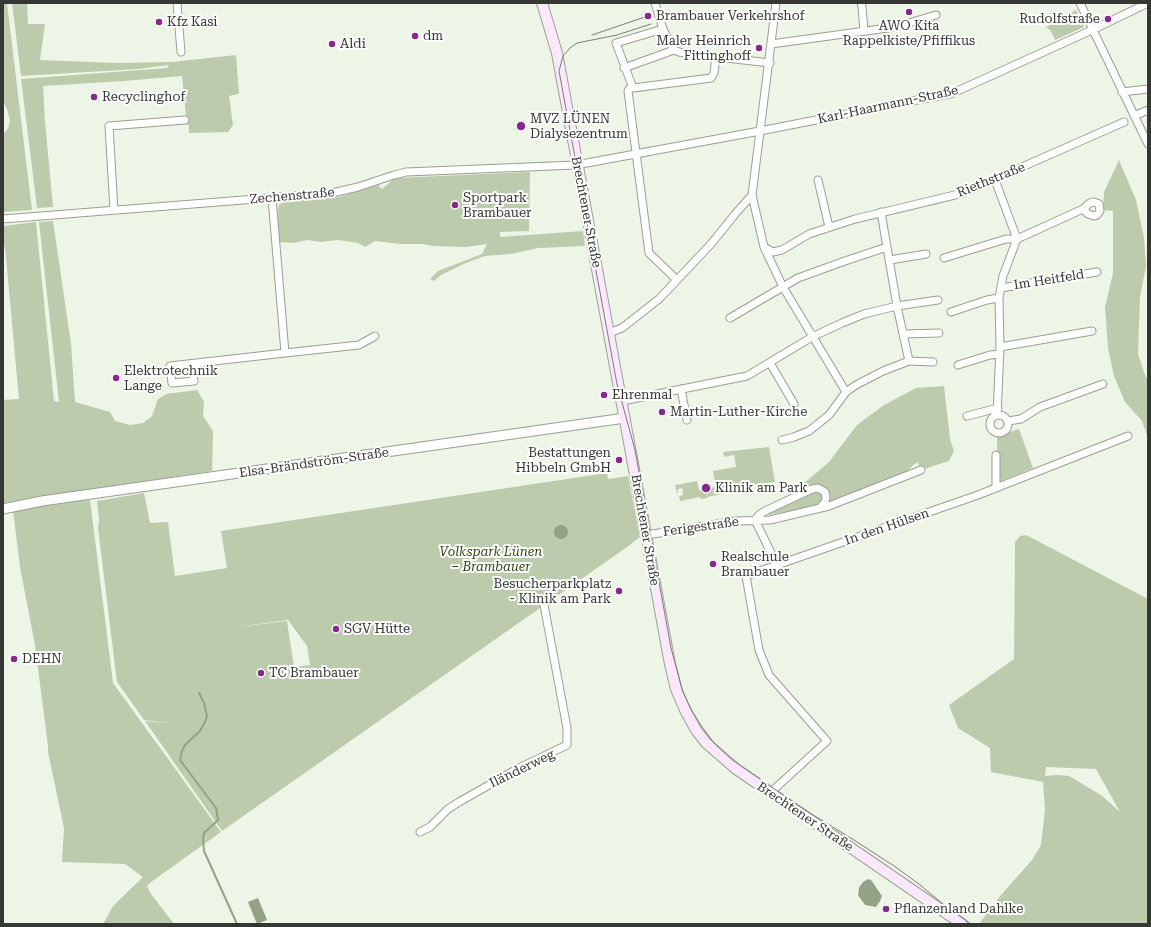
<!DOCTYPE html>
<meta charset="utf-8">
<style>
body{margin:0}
#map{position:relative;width:1151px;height:927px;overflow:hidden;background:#edf5e6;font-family:"Roboto Serif",serif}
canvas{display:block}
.frame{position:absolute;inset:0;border:4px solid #353832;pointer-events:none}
</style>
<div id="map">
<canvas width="1151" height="927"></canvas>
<div class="frame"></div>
</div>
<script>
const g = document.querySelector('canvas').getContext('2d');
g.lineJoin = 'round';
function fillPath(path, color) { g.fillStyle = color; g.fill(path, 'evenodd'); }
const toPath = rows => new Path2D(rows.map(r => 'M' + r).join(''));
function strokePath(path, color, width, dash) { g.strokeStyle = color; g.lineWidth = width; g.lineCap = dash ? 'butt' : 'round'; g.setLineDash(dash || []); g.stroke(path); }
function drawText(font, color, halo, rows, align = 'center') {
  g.font = font + ' "Roboto Serif",serif'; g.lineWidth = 4; g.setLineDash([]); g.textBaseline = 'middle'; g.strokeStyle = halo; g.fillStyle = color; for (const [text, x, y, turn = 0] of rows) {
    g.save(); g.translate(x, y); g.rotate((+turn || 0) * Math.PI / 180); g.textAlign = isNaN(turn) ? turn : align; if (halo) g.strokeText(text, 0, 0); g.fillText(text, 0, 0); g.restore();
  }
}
fillPath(toPath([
 [3,3,7,3,32,210,3,212,3,135,8,128,10,121,7,109,3,101],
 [12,3,27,3,28,24,45,24,40,60,116,63,172,62,236,55,239,94,229,96,233,125,228,132,189,133,189,125,187,125,182,76,124,81,43,86,45,122,53,207,37,208,21,79,167,68,169,65,138,69,21,76],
 [1076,10,1084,27,1055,40,1051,31,1046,27],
 [1119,160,1136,200,1144,238,1146,266,1140,297,1138,354,1145,375,1148,381,1148,438,1142,421,1125,402,1114,376,1108,348,1105,307,1113,273,1113,211,1103,210,1104,192],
 [530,172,529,231,500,232,500,237,583,231,585,246,538,248,511,254,485,256,468,262,441,275,434,281,430,279,438,271,482,254,487,244,466,247,433,246,423,244,401,244,375,241,365,247,358,243,338,240,321,242,307,240,294,243,279,242,278,209,279,205,285,201,339,197,378,185,382,189,395,178],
 [53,221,71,344,75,402,110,412,115,421,130,425,143,423,152,416,158,399,166,394,197,390,204,402,203,416,213,431,212,471,40,497,3,503,3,400,19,399,5,247,3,247,3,226,36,222,54,401,59,402,39,222],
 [944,386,950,439,954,451,949,461,921,470,918,462,913,465,905,474,827,504,767,515,829,462,857,425,884,405,916,388],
 [1019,429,1033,468,998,482,997,436],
 [769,447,775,482,748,486,743,490,707,497,707,498,701,499,700,497,680,501,679,496,683,495,682,488,678,489,678,493,677,493,675,485,697,481,699,490,716,487,713,471,736,467,734,455,724,457,723,452],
 [607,473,608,479,628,476,640,537,627,547,222,831,145,721,177,724,144,720,117,682,98,528,99,520,97,501,144,493,150,523,168,522,175,576,227,568,221,531],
 [288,620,307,646,310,665,294,667,287,621,229,628],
 [90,500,113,683,221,832,151,882,147,886,151,894,174,924,103,924,113,906,143,877,125,864,62,862,64,828,48,752,48,746,35,645,20,567,13,510,42,504],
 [1026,535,1148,599,1148,924,979,924,1001,895,1032,860,1041,845,1045,810,1043,782,991,772,990,748,958,728,949,705,1014,659,1015,542,1020,536],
 [1046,767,1096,769,1120,812,1101,795,1069,776,1058,775,1045,776]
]), '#bccbab');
fillPath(toPath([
 '554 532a7 7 0 1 1 14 0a7 7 0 1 1-14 0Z',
 [868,879,871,880,882,896,880,901,876,907,865,905,858,895,859,888,860,886,863,882],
 [258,898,267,920,257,924,248,902]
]), '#93a282');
strokePath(toPath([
 [199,693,204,703,207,716,205,722,200,731,185,745,182,751,180,760,216,808,218,820,204,833,203,839,204,851,237,924]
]), '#93a282', 2);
const minor = toPath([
 [177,3,181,52],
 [655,3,663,29,674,50,679,52,691,54,770,63],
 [861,3,862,7,864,31],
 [1080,3,1148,144],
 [663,29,616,43,633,88,630,88,628,91,649,253,677,280],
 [771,44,895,27,936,15],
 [624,68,674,50],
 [633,88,711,78,714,73,716,57],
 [1122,92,1148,89],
 [1134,116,1148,110],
 [818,180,829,227],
 [995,180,1017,239,1003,276,999,298,1000,347,997,415],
 [752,195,764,247,783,287,846,392],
 [114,210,109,126,185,120],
 [881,212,897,306,909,361],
 [3,219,332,193,358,187,394,175,406,172,576,165,760,131,953,93,1092,30,1148,3],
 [764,247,773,252,782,250,809,234,855,219,963,193,1124,122],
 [944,258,1006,239,1017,239,1083,209,1090,203,1094,202,1099,204,1100,211,1097,215,1094,216,1088,214,1083,209],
 [890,260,926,254],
 [1001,288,1097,272],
 [951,312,987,300,999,298],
 [730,318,798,278,845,261,887,247],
 [609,333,622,328,659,299,711,244,736,213,752,195,776,3],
 [904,334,939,333],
 [1000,347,1092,331],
 [285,353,359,345,375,336],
 [770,363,794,404],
 [192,364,194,381,172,383,170,366,285,353,272,198],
 [958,365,990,355,1000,354],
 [681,389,687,420],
 [622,401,747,376,812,337,842,323,864,314,897,306,938,300],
 '990 424a9 9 0 1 1 18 0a9 9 0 1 1-18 0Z',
 [967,416,998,408],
 [1008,421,1021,419,1040,407,1103,384],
 [782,440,794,437,809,431,829,415,846,392,856,385,883,371,909,361,933,362],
 [996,455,996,488],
 [755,520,777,565,978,495,1128,436],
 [755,520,759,515,765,511,812,489,818,488,825,492,826,498,825,502,820,508],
 [646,535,737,521,770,520,829,506,921,470],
 [770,793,827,741,769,675,759,650,746,576,777,565],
 [420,832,430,827,448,809,459,802,519,768,567,745,567,728,544,605]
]);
const tertiary = toPath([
 [3,509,42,501,625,418]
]);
const secondary = toPath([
 [542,3,557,53,670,664,676,689,685,710,696,730,706,743,736,769,962,924]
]);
strokePath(minor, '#99a092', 9);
strokePath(tertiary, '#99a092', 11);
strokePath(secondary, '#99a092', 12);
strokePath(minor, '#fff', 7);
strokePath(tertiary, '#fff', 9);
strokePath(secondary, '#fce8fc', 10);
strokePath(toPath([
 [651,24,617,35,577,43,570,48,563,56,559,71,617,384,635,450,671,648,683,692,692,711,702,727,714,743,731,759,805,810,854,840,894,866,919,884,944,905,971,924],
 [592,35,648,16]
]), '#797e74', 1);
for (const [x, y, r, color] of [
 [909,12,4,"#8a278f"],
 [648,16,4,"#8a278f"],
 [1108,19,4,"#8a278f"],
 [159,22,4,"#8a278f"],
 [415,36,4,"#8a278f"],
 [332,44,4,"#8a278f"],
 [759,48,4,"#8a278f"],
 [94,97,4,"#8a278f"],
 [521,126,5,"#8a278f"],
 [455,205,4,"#8a278f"],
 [116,378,4,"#8a278f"],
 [604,395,4,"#8a278f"],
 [662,412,4,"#8a278f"],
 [619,460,4,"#8a278f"],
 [706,488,5,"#8a278f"],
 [713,564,4,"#8a278f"],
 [619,591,4,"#8a278f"],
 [336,629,4,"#8a278f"],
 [14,659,4,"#8a278f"],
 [261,673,4,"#8a278f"],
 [886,909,4,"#8a278f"]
]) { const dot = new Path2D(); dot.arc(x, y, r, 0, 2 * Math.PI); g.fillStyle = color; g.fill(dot); strokePath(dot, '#fff', 1.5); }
drawText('13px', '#353832', '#fff', [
 ["Brambauer Verkehrshof",656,16],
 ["Rudolfstraße",1100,19,"right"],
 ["Kfz Kasi",167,22],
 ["AWO Kita",909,26,"center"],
 ["Rappelkiste/Pfiffikus",909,41,"center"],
 ["dm",423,36],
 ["Maler Heinrich",751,41,"right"],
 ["Fittinghoff",751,56,"right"],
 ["Aldi",340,44],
 ["Recyclinghof",102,97],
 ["MVZ LÜNEN",530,119],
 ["Dialysezentrum",530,134],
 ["Sportpark",463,198],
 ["Brambauer",463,213],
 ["Elektrotechnik",124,371],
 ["Lange",124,386],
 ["Ehrenmal",612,395],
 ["Martin-Luther-Kirche",670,412],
 ["Bestattungen",611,453,"right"],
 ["Hibbeln GmbH",611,468,"right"],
 ["Klinik am Park",715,488],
 ["Realschule",721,557],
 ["Brambauer",721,572],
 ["Besucherparkplatz",611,584,"right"],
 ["- Klinik am Park",611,599,"right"],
 ["SGV Hütte",344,629],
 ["DEHN",22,659],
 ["TC Brambauer",269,673],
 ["Pflanzenland Dahlke",894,909]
], 'left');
drawText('13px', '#353832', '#fff', [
 ["Karl-Haarmann-Straße",888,105,-12],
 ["Riethstraße",991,180,-22],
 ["Zechenstraße",292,196,-5],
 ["Brechtener Straße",586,212,79],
 ["Im Heitfeld",1049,280,-9],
 ["Elsa-Brändström-Straße",314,463,-8],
 ["Ferigestraße",701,527,-8],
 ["In den Hülsen",887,527,-19],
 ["Brechtener Straße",645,530,80],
 ["Iländerweg",522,769,-26],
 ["Brechtener Straße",805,817,34]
]);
drawText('italic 13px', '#334714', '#fff', [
 ["Volkspark Lünen",491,552],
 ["– Brambauer",491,567]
]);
</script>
